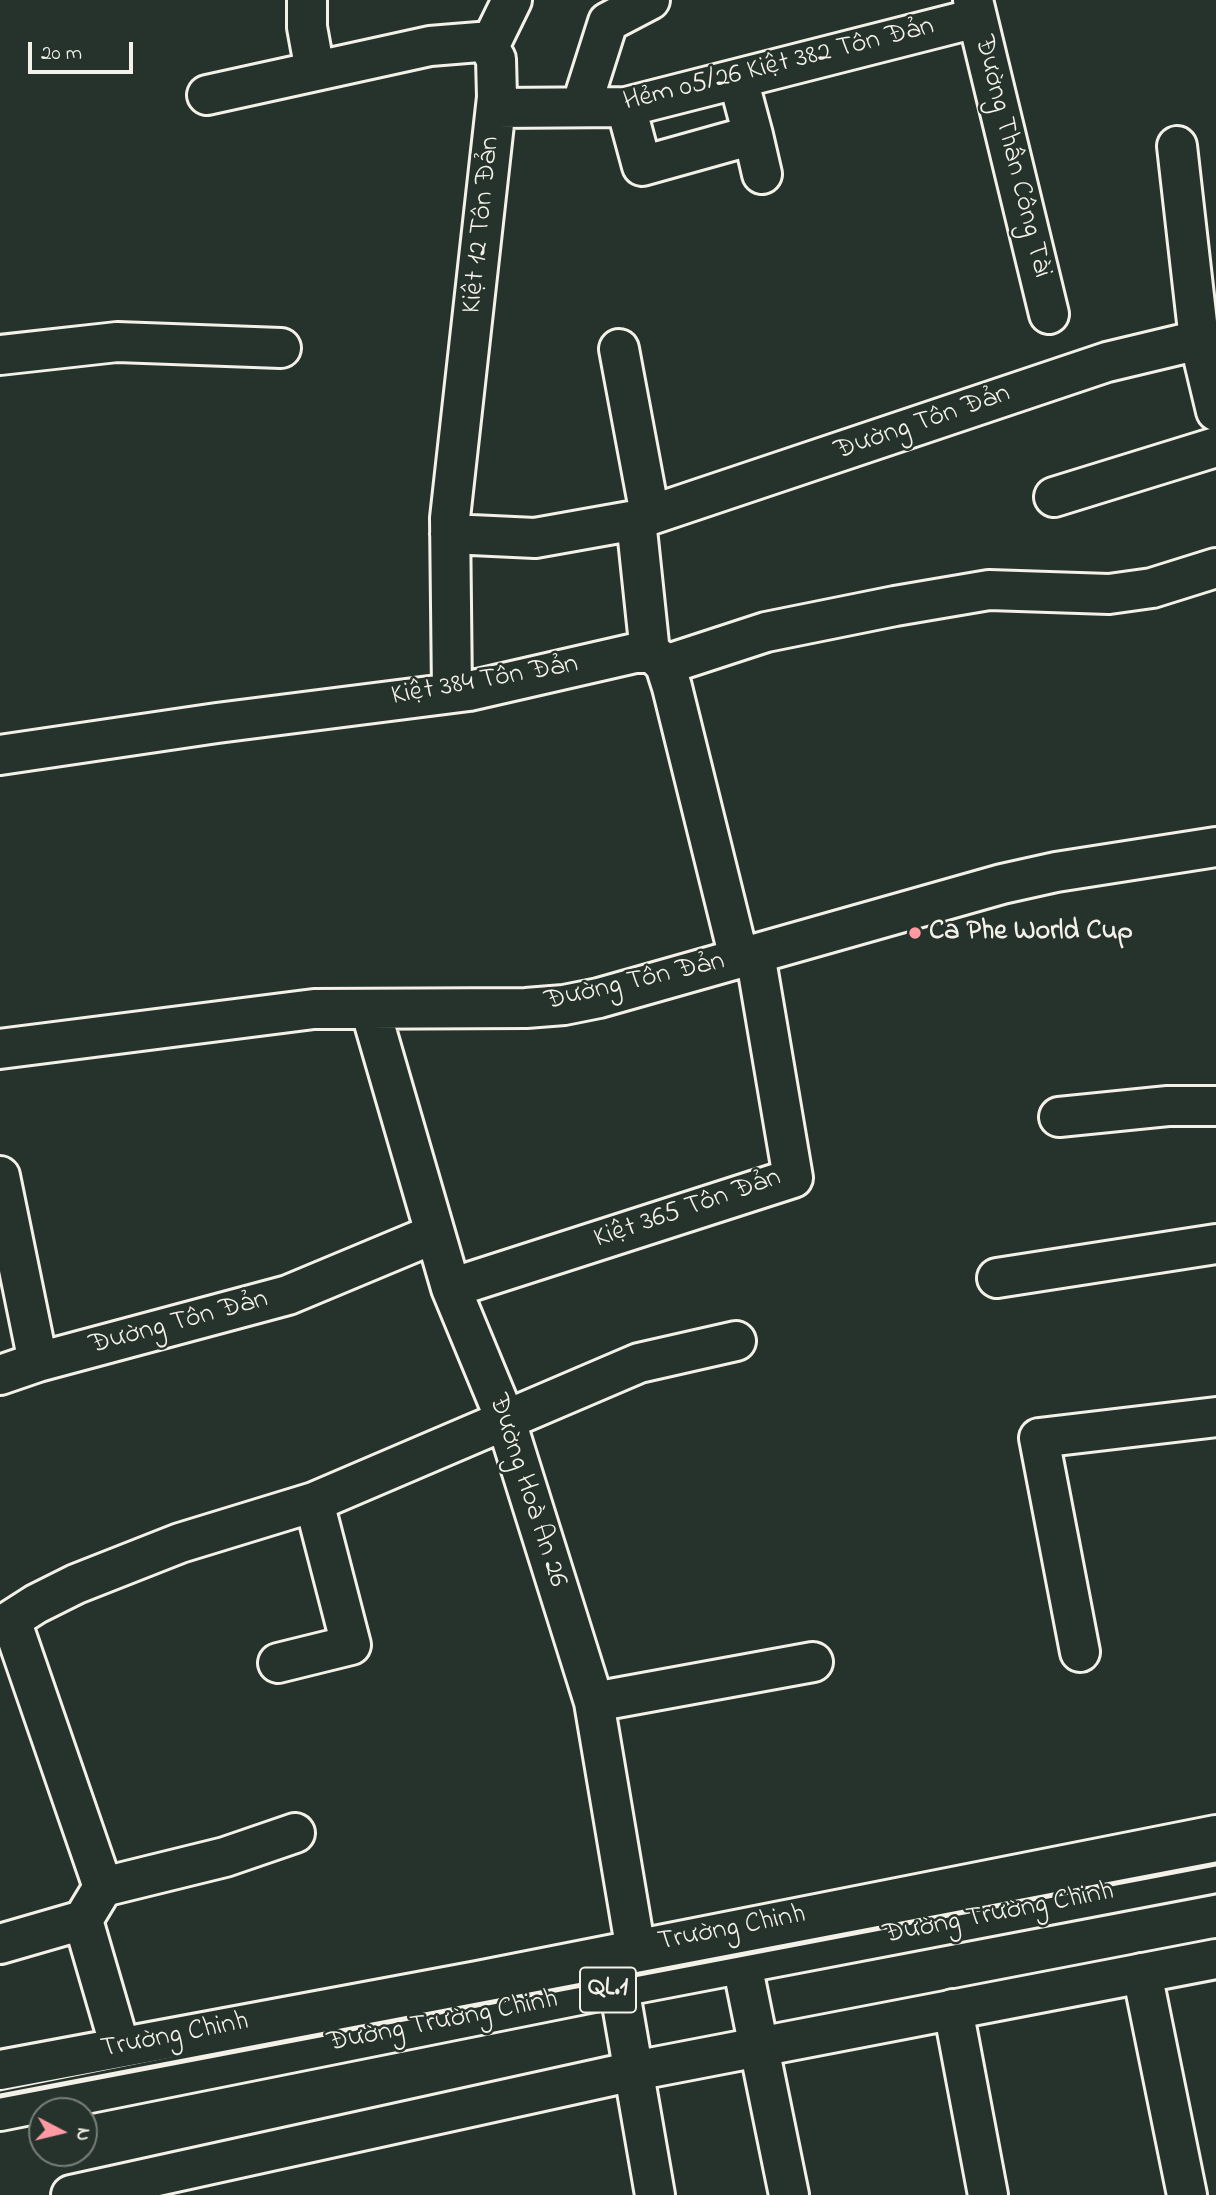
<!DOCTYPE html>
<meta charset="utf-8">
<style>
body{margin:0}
#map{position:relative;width:1216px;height:2195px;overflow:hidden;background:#26332d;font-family:"Indie Flower",sans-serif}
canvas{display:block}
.north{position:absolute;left:28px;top:2097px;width:70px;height:70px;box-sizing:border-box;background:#26332d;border:2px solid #787f78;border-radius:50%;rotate:97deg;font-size:19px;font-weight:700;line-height:28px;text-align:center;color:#f4f1e8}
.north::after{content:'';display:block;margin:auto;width:24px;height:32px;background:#ff9aa2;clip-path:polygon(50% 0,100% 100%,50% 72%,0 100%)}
.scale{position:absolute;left:28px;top:42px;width:105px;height:32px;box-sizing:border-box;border:4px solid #f4f1e8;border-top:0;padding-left:9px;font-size:21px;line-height:24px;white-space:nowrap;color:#f4f1e8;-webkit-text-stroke:5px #26332d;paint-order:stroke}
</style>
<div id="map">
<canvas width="1216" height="2195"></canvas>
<div class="north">N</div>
<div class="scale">20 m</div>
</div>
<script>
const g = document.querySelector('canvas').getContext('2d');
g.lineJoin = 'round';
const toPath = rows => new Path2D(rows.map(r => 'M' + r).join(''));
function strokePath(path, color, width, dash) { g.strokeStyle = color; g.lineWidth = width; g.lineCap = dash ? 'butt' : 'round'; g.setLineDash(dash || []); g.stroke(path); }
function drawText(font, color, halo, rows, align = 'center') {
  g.font = font + ' "Indie Flower",sans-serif'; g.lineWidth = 5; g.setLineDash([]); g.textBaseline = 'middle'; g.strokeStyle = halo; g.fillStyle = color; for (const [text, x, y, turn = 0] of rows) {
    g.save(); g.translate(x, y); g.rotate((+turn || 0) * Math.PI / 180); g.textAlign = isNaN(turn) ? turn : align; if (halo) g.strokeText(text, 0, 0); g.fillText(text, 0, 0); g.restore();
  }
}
const minor = toPath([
 [307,0,307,27,315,71],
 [973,0,1049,314],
 [489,47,512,0],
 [207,95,430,46,479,42,489,47,496,59,497,97,450,518,452,692],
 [581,107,608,22,650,0],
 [626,107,642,166,753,135,738,79],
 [496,108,626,107,976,18],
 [753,135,762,174],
 [1177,146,1199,340,1216,411],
 [619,349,650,515],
 [0,355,117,342,281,348],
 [1054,497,1216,447],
 [636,520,650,653],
 [450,534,535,538,636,520,1107,362,1199,340],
 [665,665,766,632,895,606,989,590,1109,594,1152,588,1216,568],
 [0,755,217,723,469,691,635,653,650,653,657,657,665,665,672,687,739,958],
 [370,1009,451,1288,506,1421,594,1702,640,1975],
 [0,1049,314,1009,526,1008,564,1005,599,998,1002,884,1056,872,1216,847],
 [1059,1117,1168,1106,1216,1106],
 [0,1176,38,1362],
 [997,1278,1216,1244],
 [451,1288,793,1178,755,954],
 [0,1375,38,1362,288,1295,434,1234],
 [11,1620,103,1887,83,1920,120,2047],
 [0,1627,36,1604,76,1584,180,1543,314,1502,639,1363,736,1341],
 [1080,1652,1039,1438,1216,1417],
 [278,1663,351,1645,314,1502],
 [594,1702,813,1662],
 [103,1887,225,1857,295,1833],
 [0,1944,83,1920],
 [742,1964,789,2195],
 [1142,1973,1187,2195],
 [619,1987,655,2195],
 [953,2009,988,2195],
 [0,2070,478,1981,1216,1835]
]);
const highway = toPath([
 [0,2111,619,1987,1216,1873],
 [71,2195,634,2071,1216,1959]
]);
strokePath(minor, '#f4f1e8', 44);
strokePath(highway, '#f4f1e8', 44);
strokePath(minor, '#26332d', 38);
strokePath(highway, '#26332d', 38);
strokePath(toPath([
 [0,2096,1216,1864]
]), '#f4f1e8', 5);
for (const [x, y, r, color] of [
 [915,933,7,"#ff9aa2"]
]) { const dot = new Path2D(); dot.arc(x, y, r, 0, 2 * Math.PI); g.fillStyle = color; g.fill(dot); strokePath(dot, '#26332d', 2.5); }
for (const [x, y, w] of [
 [608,1990,56]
]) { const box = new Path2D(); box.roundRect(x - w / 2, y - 22.5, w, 45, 5); g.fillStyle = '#26332d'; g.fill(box); strokePath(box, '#f4f1e8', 2); }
drawText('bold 26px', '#f4f1e8', null, [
 ["QL.1",608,1990]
]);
drawText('28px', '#f4f1e8', '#26332d', [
 ["Hẻm 05/26 Kiệt 382 Tôn Đản",779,66,-14],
 ["Đường Thân Công Tài",1011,157,76],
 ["Kiệt 12 Tôn Đản",483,225,-84],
 ["Đường Tôn Đản",923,424,-19],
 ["Kiệt 384 Tôn Đản",485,682,-10],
 ["Đường Tôn Đản",635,983,-13],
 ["Kiệt 365 Tôn Đản",688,1210,-19],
 ["Đường Tôn Đản",179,1324,-15],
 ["Đường Hoà An 26",526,1491,72],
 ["Đường Trường Chinh",999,1915,-11],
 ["Trường Chinh",732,1930,-11],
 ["Đường Trường Chinh",443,2023,-11],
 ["Trường Chinh",175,2037,-11]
]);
drawText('bold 28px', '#f4f1e8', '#26332d', [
 ["Ca Phe World Cup",929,933]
], 'left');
</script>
